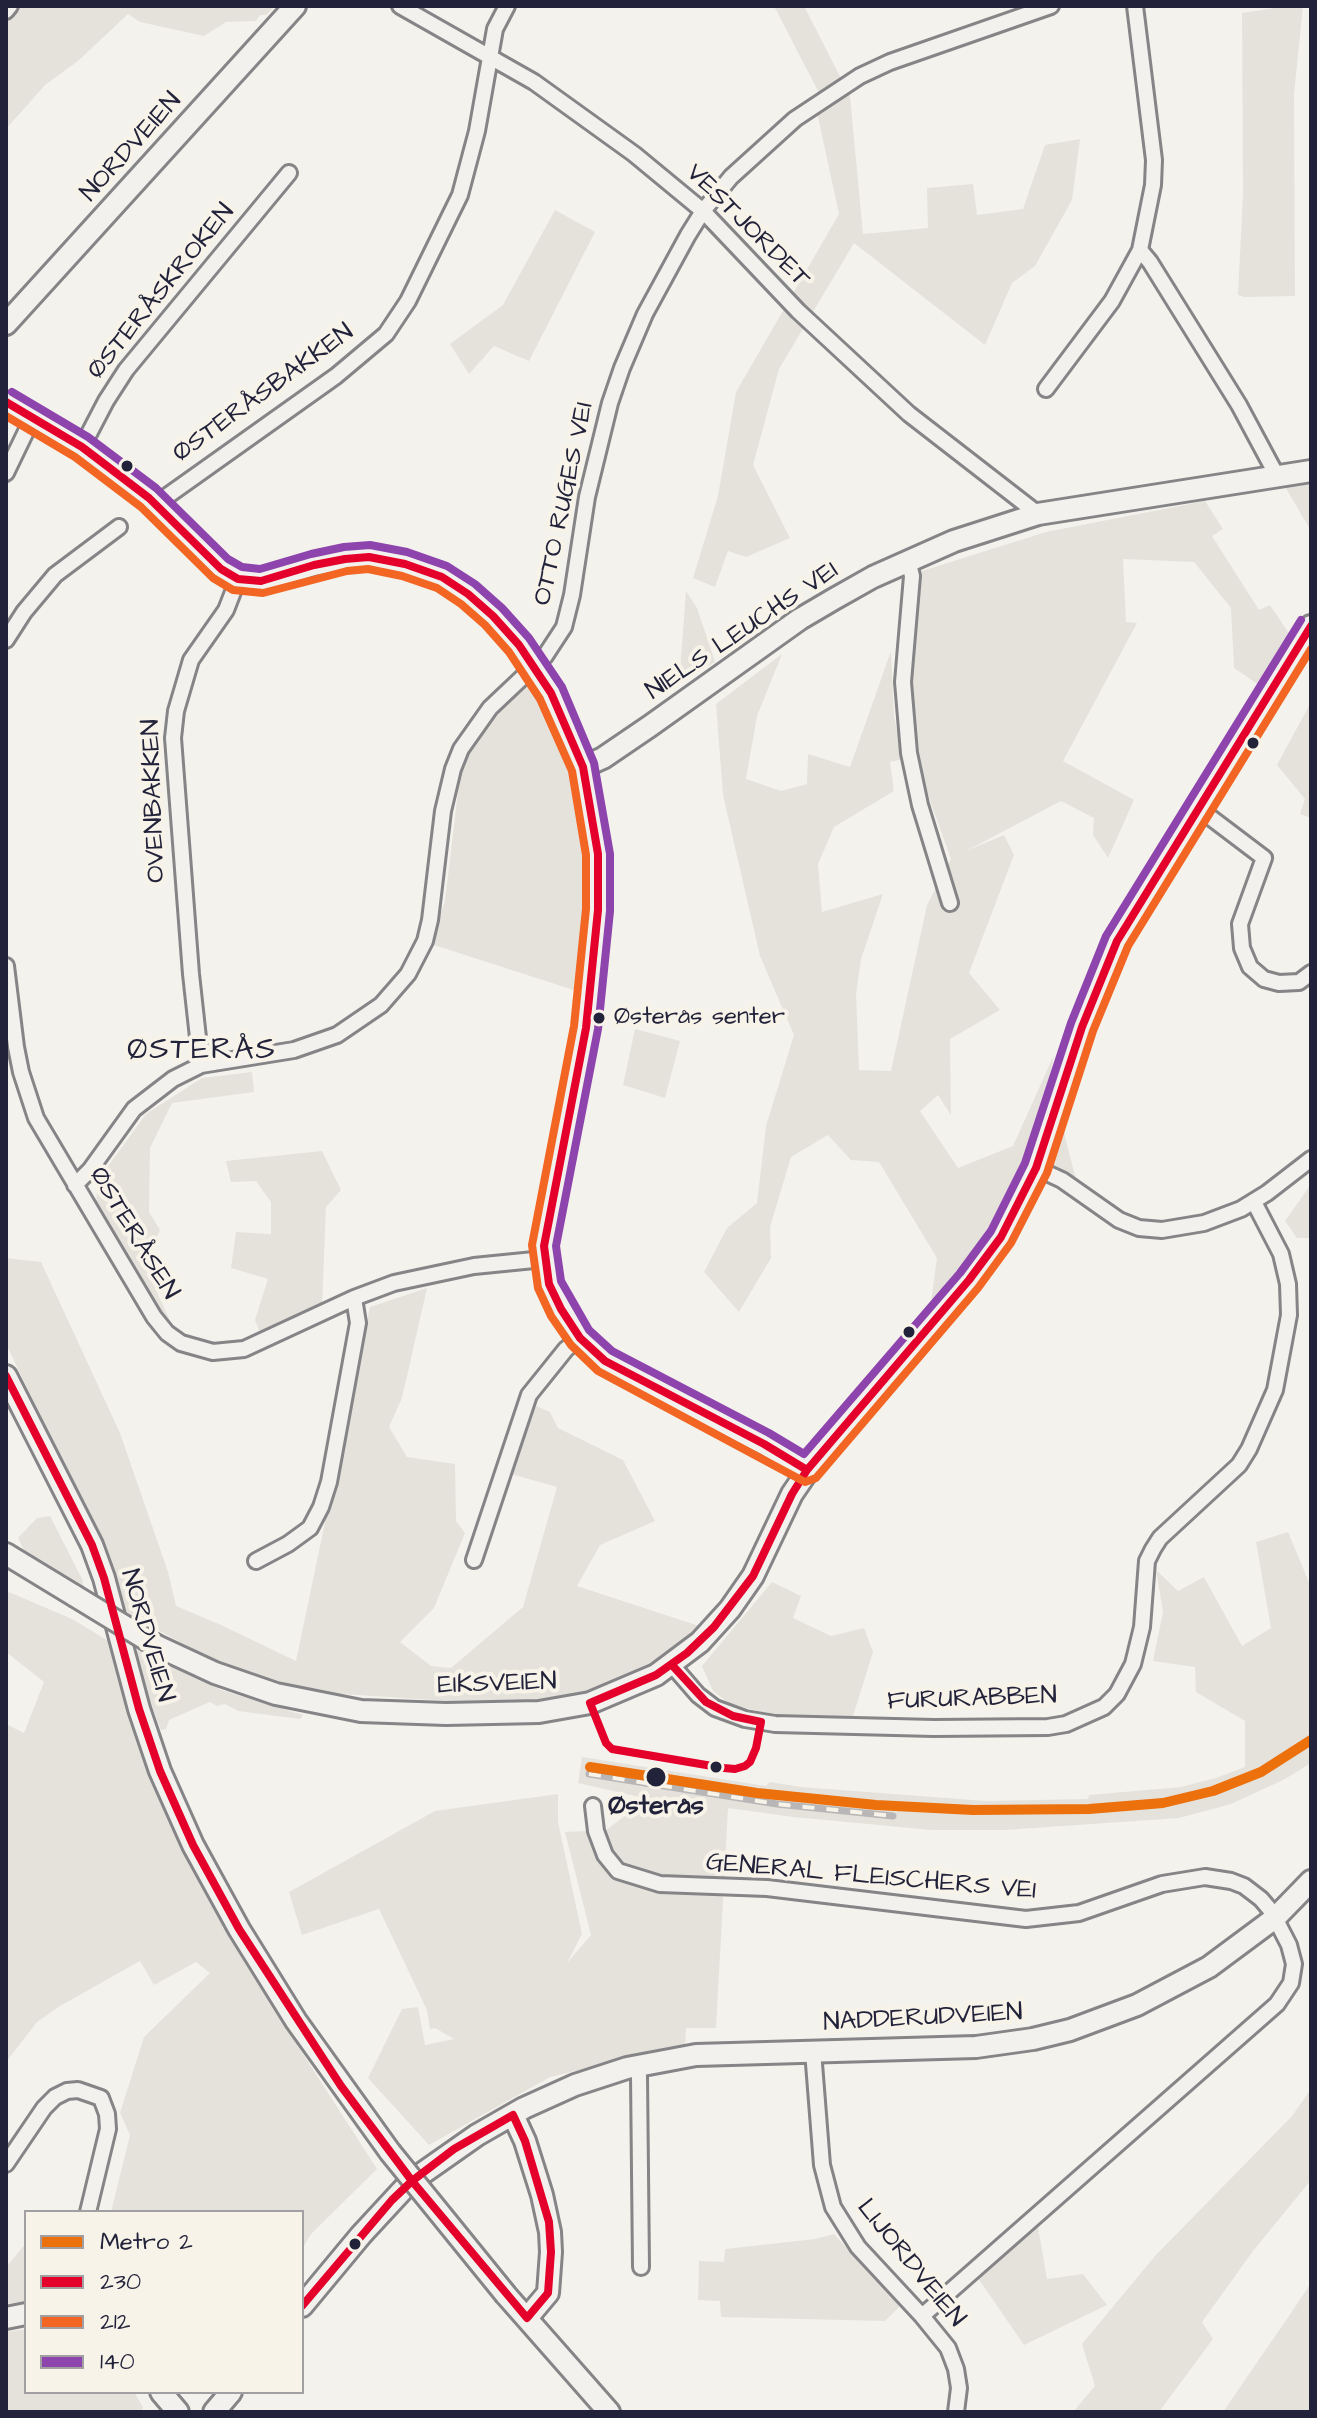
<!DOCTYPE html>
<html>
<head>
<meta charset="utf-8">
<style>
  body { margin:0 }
  #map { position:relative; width:1317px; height:2418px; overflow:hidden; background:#f4f2ec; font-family:"Architects Daughter",sans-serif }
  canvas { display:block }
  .frame { position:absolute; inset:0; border:8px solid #22223b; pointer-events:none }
  .legend { position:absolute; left:24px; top:2210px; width:280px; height:184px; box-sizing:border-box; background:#f7f3e8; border:2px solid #a29fa3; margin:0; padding:10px 14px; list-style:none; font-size:24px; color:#22223b }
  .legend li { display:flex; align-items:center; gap:16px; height:40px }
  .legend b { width:40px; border:2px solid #a29fa3 }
</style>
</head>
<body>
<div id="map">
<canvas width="1317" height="2418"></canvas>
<div class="frame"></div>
<ul class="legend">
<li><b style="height:10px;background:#ec700c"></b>Metro 2</li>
<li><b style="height:10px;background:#e4002b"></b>230</li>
<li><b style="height:10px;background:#f26522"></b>212</li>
<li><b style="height:10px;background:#8e44ad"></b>140</li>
</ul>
</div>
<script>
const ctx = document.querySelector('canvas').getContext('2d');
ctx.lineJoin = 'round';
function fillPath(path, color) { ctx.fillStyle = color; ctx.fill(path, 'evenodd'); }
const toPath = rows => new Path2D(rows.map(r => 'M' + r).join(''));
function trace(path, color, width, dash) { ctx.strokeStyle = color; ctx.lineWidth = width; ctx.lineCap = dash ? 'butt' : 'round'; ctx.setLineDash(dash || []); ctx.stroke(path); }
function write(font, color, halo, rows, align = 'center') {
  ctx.font = font + ' "Architects Daughter",sans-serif'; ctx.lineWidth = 8; ctx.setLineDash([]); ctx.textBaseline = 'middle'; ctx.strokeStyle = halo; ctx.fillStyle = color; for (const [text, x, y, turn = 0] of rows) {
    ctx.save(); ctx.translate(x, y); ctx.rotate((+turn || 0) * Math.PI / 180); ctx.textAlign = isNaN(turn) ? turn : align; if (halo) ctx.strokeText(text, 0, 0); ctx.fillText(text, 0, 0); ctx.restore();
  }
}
fillPath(toPath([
  [6,6,275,6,266,15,260,15,256,21,226,22,204,36,140,22,128,14,78,61,45,85,6,129],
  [774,6,804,6,850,96,863,234,928,228,927,188,973,184,977,215,1023,209,1045,145,1080,139,1072,200,1035,266,1012,283,985,345,854,243,779,369,753,465,790,538,746,557,728,551,715,587,693,578,718,496,736,392,839,214,818,117,818,91],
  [1288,6,1303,6,1294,94,1295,296,1244,297,1238,295,1243,194,1242,13],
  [555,210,595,232,529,361,494,346,469,374,450,344,503,305],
  [1311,481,1311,531,1284,485],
  [1205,501,1223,529,1212,536,1259,610,1270,605,1290,635,1259,685,1234,668,1231,608,1194,562,1123,559,1126,622,1137,623,1063,761,1134,800,1108,858,1093,835,1094,818,1061,801,966,851,1004,835,1014,855,969,973,1000,1010,950,1039,951,1115,938,1095,920,1111,958,1168,1013,1146,1054,1055,1035,1147,1023,1179,984,1246,930,1310,937,1258,879,1162,851,1160,828,1135,791,1157,770,1227,771,1258,739,1312,704,1272,727,1228,757,1203,766,1126,794,1035,760,956,723,795,716,704,782,654,757,716,746,779,781,791,807,784,808,754,850,767,891,651,894,716,903,759,890,762,894,791,834,827,818,864,822,912,883,894,861,959,856,994,859,1070,891,1071,927,905,951,859,923,781,914,727,911,678,922,571,1046,532],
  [686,591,697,608,715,662,679,683],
  [531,680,575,773,587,846,590,921,583,993,431,944,445,901,460,775,476,736],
  [1311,702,1311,818,1300,814,1305,799,1277,765],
  [635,1029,680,1041,665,1098,623,1085],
  [252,1072,254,1092,172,1103,150,1148,149,1212,160,1230,152,1248,158,1295,174,1329,150,1300,96,1204,98,1180,146,1114,202,1078],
  [1063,1109,1065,1137,1078,1187,1052,1165,1051,1146],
  [322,1151,341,1190,326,1207,322,1306,261,1335,255,1320,268,1279,231,1268,236,1232,271,1234,271,1202,256,1181,231,1182,226,1161],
  [1311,1184,1311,1238,1297,1238,1285,1221],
  [6,1258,41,1262,120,1433,168,1572,176,1606,221,1625,296,1661,370,1307,427,1288,402,1398,389,1427,407,1457,455,1464,456,1521,465,1533,434,1608,400,1642,431,1666,451,1668,523,1607,557,1487,511,1474,536,1406,550,1412,558,1428,623,1460,655,1521,600,1545,577,1586,699,1626,659,1659,620,1683,559,1701,492,1704,313,1692,211,1659,125,1612,100,1539,6,1344],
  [50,1516,83,1581,82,1589,26,1554,18,1538,37,1518],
  [1288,1532,1311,1587,1311,1763,1285,1779,1231,1804,1179,1818,1005,1830,932,1830,793,1817,728,1808,716,2028,686,2028,685,2045,550,2077,429,2145,368,2078,402,2009,418,2007,425,2045,454,2039,435,2028,430,2029,427,2010,379,1909,302,1935,289,1892,435,1811,558,1794,558,1822,582,1934,567,1963,591,1935,565,1832,606,1830,648,1799,578,1783,582,1757,766,1786,770,1782,801,1787,986,1801,1088,1799,1089,1795,1181,1787,1216,1778,1245,1767,1245,1721,1196,1692,1195,1667,1153,1661,1163,1612,1156,1570,1178,1591,1204,1577,1242,1646,1271,1628,1256,1542],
  [772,1582,801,1596,793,1618,831,1636,864,1628,873,1652,853,1716,771,1714,730,1704,713,1691,702,1666],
  [9,1592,72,1619,112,1643,130,1712,183,1850,242,1959,377,2169,311,2234,302,2249,302,2212,111,2212,130,2135,120,2113,144,2037,210,1973,196,1962,154,1985,140,1961,60,2006,37,2022,6,2062,6,1724,24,1733,44,1682,6,1652,6,1595],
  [138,1649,221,1690,303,1715,300,1719,238,1711,225,1704,217,1706,210,1702,169,1720,166,1729,161,1730,134,1658],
  [1311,2089,1311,2180,1253,2251,1202,2322,1213,2339,1159,2412,1073,2412,1095,2386,1082,2344,1155,2256,1292,2116],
  [1038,2227,1047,2279,1083,2274,1107,2305,1024,2345,978,2278],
  [834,2234,900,2306,885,2321,721,2317,720,2301,698,2300,699,2261,724,2262,725,2249,815,2239],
  [26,2243,26,2301,6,2304,6,2267],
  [1311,2283,1311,2412,1223,2412,1293,2310],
  [26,2329,26,2392,134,2392,143,2407,141,2412,6,2412,6,2332]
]), '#e5e2dc');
const street = toPath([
  [400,6,534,82,634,154,703,211,798,311,909,414,1038,514],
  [1135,6,1154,160,1153,185,1140,250,1150,262,1239,405,1277,476],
  [6,11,10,6],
  [1046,389,1112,301,1140,250],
  [82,447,106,401,126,370,289,173],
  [6,473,32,419],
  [156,504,336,376,386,334,408,301,460,195,477,131,495,29,507,6],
  [908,560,912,576,903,682,909,753,920,805,950,903],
  [6,640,24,612,55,575,119,527],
  [1198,808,1264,858,1240,924,1242,948,1250,967,1264,979,1279,983,1299,982,1311,973],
  [6,966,16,1047,21,1072,36,1118,154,1317,167,1333,181,1343,213,1352,244,1349,354,1298,394,1283,474,1266,544,1259],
  [201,1065,191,974,173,738,176,711,191,660,226,610,238,579],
  [1036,1168,1062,1180,1119,1220,1139,1228,1162,1230,1204,1223,1241,1209,1267,1193,1311,1159],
  [75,1185,90,1170,134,1109,173,1079,201,1065,294,1050,337,1035,381,1005,408,974,425,941,430,920,443,811,453,769,461,749,490,708,545,656,564,627,572,595,587,497,610,403,622,368,645,314,688,235,703,211,731,177,795,119,860,76,890,62,1051,6],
  [474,1560,529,1395,566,1349,580,1338],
  [256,1561,288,1544,310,1528,321,1507,329,1482,358,1323,354,1298],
  [672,1665,698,1695,715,1708,745,1719,775,1724,934,1728,1048,1727,1066,1724,1104,1707,1117,1694,1133,1664,1142,1627,1147,1561,1153,1549,1160,1538,1239,1465,1249,1449,1275,1390,1289,1315,1288,1284,1281,1254,1254,1202],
  [593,1806,596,1831,605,1855,618,1871,660,1884,767,1888,1026,1919,1079,1913,1162,1884,1205,1877,1231,1881,1244,1886,1261,1899,1272,1912,1289,1945,1294,1964,1291,1983,1277,2004,922,2316],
  [813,2051,822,2165,833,2207,858,2247,922,2316,948,2348,956,2369,959,2388,956,2412],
  [636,2066,639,2076,641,2267],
  [6,2164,44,2108,55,2097,67,2091,78,2090,101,2098,107,2114,108,2129,88,2212]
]);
const secondary = toPath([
  [6,324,295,6],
  [6,402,82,447,149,498,221,569,238,579,261,581,314,565,345,559,369,557,405,564,442,577,468,594,493,616,519,645,551,693,583,767,590,798,598,854,598,910,586,1028,544,1246,549,1284,561,1309,580,1338,605,1361,638,1380,764,1444,807,1470],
  [583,767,603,758,650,726,800,619,834,599,873,577,954,541,1038,514,1311,471],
  [6,1376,92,1545,104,1578,139,1709,160,1771,193,1845,239,1929,296,2021,390,2152],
  [6,1554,75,1596],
  [157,1646,215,1673,276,1694,361,1711,446,1714,539,1712,590,1703,656,1675,700,1642,730,1609,753,1576,792,1494,818,1456,969,1280,1001,1237,1036,1168,1082,1027,1117,941,1311,626],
  [513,2115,525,2141,542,2195,550,2232,551,2252,548,2293,527,2318],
  [506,2295,609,2412],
  [302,2306,361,2235,410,2182,477,2135,524,2108,575,2085,627,2068,696,2055,976,2047,1033,2039,1070,2030,1137,2005,1209,1967,1275,1918,1311,1881],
  [6,2318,26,2314],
  [161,2392,178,2412],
  [214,2412,231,2392]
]);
trace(street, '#858486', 20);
trace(secondary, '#858486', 26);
trace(street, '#f2f1ed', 14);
trace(secondary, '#f2f1ed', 20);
const rail = toPath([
  [589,1774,777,1804,893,1816]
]);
trace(rail, '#b8b6b6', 7);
trace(rail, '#f7f3e8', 4, [12]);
const secondaryBridge = toPath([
  [75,1596,157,1646],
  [390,2152,506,2295]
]);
trace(secondaryBridge, '#858486', 26, []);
trace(secondaryBridge, '#f2f1ed', 20);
trace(toPath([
  [6,402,82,447,149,498,221,569,238,579,261,581,314,565,345,559,369,557,405,564,442,577,468,594,493,616,519,645,551,693,583,767,598,854,598,910,586,1028,544,1246,549,1284,561,1309,580,1338,605,1361,764,1444,807,1470],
  [6,1376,92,1545,104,1578,139,1709,160,1771,193,1845,239,1929,341,2086,412,2181],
  [672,1665,706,1702,733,1716,761,1722,756,1748,750,1762,745,1766,735,1769,724,1768,612,1749,606,1743,590,1703,656,1675,687,1653,714,1627,753,1576,792,1494,807,1470,969,1280,1001,1237,1036,1168,1082,1027,1117,941,1311,626],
  [513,2115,525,2141,549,2222,551,2252,548,2293,527,2318,412,2181,454,2149,513,2115],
  [302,2306,392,2200,412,2181]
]), '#e4002b', 8);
trace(toPath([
  [6,416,75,457,141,507,213,578,233,590,263,593,347,571,368,569,402,576,437,588,461,604,485,625,509,652,540,699,572,771,586,855,586,909,574,1026,532,1245,538,1288,551,1316,571,1345,598,1371,805,1482,816,1478,978,1288,1011,1243,1047,1173,1093,1031,1128,946,1311,649]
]), '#f26522', 8);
trace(toPath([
  [12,392,88,437,156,488,228,559,242,567,260,569,311,554,344,547,370,545,407,552,447,566,475,584,502,608,529,638,562,687,594,763,610,854,610,911,598,1029,556,1246,561,1281,589,1330,612,1351,769,1433,804,1454,960,1273,991,1231,1025,1163,1071,1023,1106,936,1301,620]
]), '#8e44ad', 8);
trace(toPath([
  [590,1767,757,1793,876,1805,973,1810,1089,1809,1163,1803,1213,1791,1261,1772,1311,1740]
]), '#ec700c', 10);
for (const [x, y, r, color] of [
  [127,466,7,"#22223b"],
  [1253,743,7,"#22223b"],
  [599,1018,7,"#22223b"],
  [909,1332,7,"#22223b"],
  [716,1767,7,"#22223b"],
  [656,1777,11,"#22223b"],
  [355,2244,7,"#22223b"]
]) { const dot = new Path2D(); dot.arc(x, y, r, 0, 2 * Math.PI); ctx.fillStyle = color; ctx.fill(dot); trace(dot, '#f7f3e8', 3); }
write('24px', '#22223b', '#f7f3e8', [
  ["Østerås senter",614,1018]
], 'left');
write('26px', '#22223b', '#f7f3e8', [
  ["NORDVEIEN",132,148,-48],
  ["VESTJORDET",747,227,45],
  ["ØSTERÅSKROKEN",162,292,-51],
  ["ØSTERÅSBAKKEN",264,394,-36],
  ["OTTO RUGES VEI",565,504,-78],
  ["NIELS LEUCHS VEI",743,632,-34],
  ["OVENBAKKEN",155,801,-92],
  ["ØSTERÅSEN",133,1234,59],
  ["NORDVEIEN",146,1636,74],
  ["EIKSVEIEN",497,1685,-2],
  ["FURURABBEN",972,1700,-2],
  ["GENERAL FLEISCHERS VEI",871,1878,5],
  ["NADDERUDVEIEN",923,2019,-3],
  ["LIJORDVEIEN",910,2264,51]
]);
write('bold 26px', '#22223b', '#f7f3e8', [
  ["Østerås",656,1808]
]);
ctx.letterSpacing = '2px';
write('30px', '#22223b', '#f7f3e8', [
  ["ØSTERÅS",202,1052]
]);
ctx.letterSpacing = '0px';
</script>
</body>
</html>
